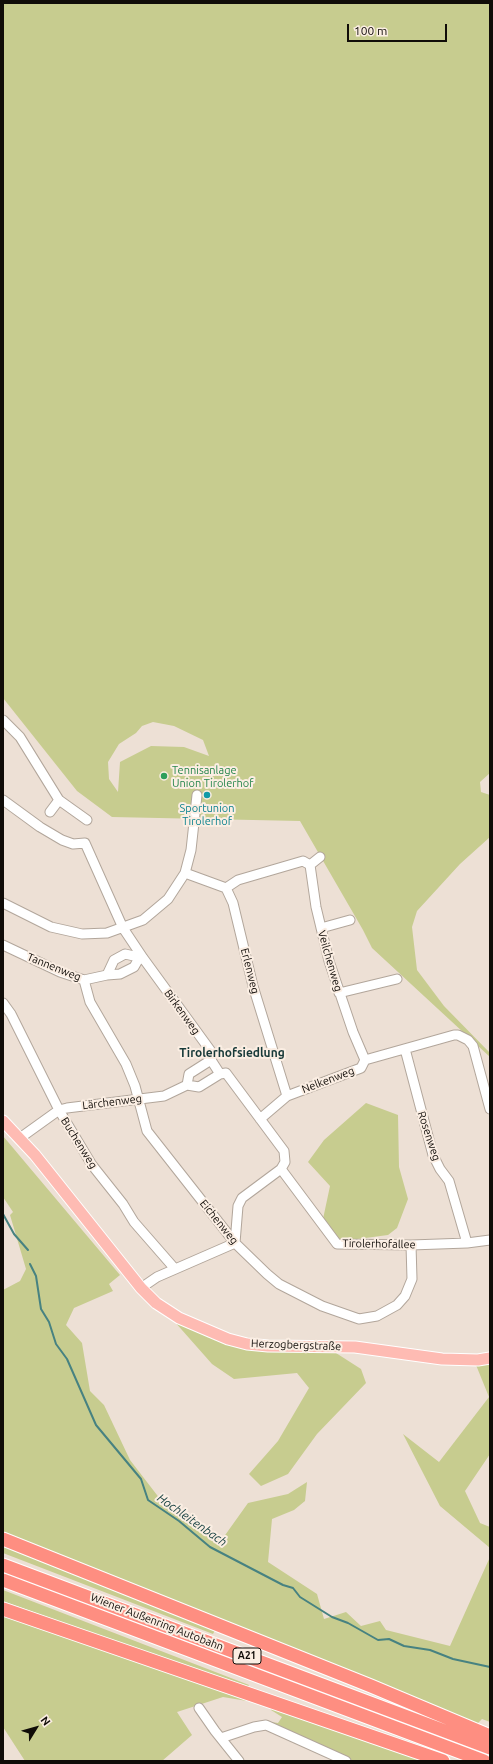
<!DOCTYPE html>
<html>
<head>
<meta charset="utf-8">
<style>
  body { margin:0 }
  #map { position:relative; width:493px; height:1764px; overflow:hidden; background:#ede0d5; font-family:Ubuntu,sans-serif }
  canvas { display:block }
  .frame { position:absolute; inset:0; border:4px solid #100c08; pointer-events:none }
  .north { position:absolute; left:16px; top:1708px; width:40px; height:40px; -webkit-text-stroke:3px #fbeee3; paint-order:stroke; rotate:53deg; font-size:11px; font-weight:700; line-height:16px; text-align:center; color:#100c08 }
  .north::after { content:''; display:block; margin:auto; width:14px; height:18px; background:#100c08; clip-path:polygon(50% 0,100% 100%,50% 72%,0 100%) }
  .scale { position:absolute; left:347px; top:24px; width:100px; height:18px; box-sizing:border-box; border:2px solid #100c08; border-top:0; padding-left:5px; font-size:12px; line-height:14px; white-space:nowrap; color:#100c08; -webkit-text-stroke:3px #fbeee3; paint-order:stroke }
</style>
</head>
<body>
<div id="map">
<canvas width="493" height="1764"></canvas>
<div class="frame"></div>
<div class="north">N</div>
<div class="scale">100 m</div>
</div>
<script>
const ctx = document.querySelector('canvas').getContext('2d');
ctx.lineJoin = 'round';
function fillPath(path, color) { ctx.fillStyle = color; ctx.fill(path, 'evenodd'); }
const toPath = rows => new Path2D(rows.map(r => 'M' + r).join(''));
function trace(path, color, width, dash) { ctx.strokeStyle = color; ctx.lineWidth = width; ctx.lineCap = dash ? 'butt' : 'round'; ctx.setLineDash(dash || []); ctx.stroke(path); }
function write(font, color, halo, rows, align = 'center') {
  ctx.font = font + ' Ubuntu,sans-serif'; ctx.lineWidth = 4; ctx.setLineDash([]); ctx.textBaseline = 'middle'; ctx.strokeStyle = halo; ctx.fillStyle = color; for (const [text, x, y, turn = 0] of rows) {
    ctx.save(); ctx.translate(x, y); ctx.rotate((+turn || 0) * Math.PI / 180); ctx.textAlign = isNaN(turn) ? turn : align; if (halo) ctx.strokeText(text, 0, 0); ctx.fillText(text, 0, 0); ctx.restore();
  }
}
fillPath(toPath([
  [3,3,490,3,490,773,480,782,481,792,490,795,490,837,460,864,417,911,412,927,417,970,444,1006,490,1053,490,1057,372,948,363,930,300,821,112,817,77,791,3,698],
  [153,722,174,726,203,740,209,756,184,747,151,746,120,762,118,792,109,779,108,762,119,744,136,733,142,726],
  [366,1103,398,1115,399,1167,408,1199,397,1228,388,1235,350,1240,336,1239,323,1219,330,1186,308,1162,324,1140],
  [3,1136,120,1275,109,1284,113,1291,74,1308,66,1325,82,1343,90,1391,104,1405,130,1460,167,1508,223,1538,248,1503,288,1494,307,1482,305,1501,294,1510,272,1519,268,1562,317,1594,324,1619,346,1612,361,1626,380,1621,386,1630,450,1646,490,1557,490,1722,482,1719,477,1724,3,1532,3,1290,20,1281,26,1269,10,1215,13,1212,3,1197],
  [174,1321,228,1345,336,1353,361,1369,366,1383,317,1434,288,1474,261,1486,249,1474,278,1441,309,1388,297,1373,234,1379,212,1364],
  [490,1363,490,1454,465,1491,480,1523,490,1527,490,1548,440,1506,403,1434,439,1462,489,1397,476,1365],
  [3,1545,216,1628,213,1634,3,1553],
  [3,1590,249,1685,246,1689,3,1601],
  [3,1613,253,1702,223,1697,177,1712,192,1735,162,1761,25,1761,3,1727],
  [270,1706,432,1761,353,1761,264,1721,278,1723,282,1717,271,1710]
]), '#c7cc8f');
trace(toPath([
  [3,1214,14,1234,28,1250],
  [30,1264,36,1276,41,1309,49,1322,56,1344,67,1359,96,1425,141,1479,148,1500,179,1521,210,1547,283,1585,293,1588,300,1597,332,1617,348,1623,378,1640,389,1639,404,1646,430,1650,453,1659,490,1667]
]), '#478281', 2);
const minor = toPath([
  [3,720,20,737,59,800,50,812],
  [3,800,40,827,62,840,73,844,85,843,123,928,143,958,210,1050,211,1060,220,1074,226,1073,284,1151,285,1162,281,1169,242,1198,238,1206,235,1243,157,1277,141,1288],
  [59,800,87,820],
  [310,865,320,857],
  [185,873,226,888,233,903,253,986,287,1096],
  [226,888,238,880,303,861,310,865,316,907,329,961,353,1032,365,1060],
  [3,903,51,927,82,934,107,933,143,920,168,899,185,873,191,850,197,795],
  [321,928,350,920],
  [3,945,60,972,84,980,107,975,114,960,125,954,143,958],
  [107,975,120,974,134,967,138,960,143,958],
  [84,980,90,1002,126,1064,135,1086,147,1131,235,1243,267,1274,279,1284,322,1306,359,1319,377,1316,397,1305,405,1296,412,1279,411,1245],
  [339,993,397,979],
  [3,1003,11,1014,59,1110,92,1165,123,1204,134,1222,175,1269],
  [405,1049,433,1155,440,1169,449,1181,467,1243],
  [187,1085,199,1087,220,1074],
  [260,1119,287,1096,361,1068,365,1060,454,1035,458,1035,468,1040,473,1046,490,1109],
  [20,1138,59,1110,67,1108,164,1096,187,1085,189,1074,211,1060],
  [281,1169,337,1244,411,1245,467,1243,490,1240],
  [199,1708,215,1731,239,1761],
  [221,1738,254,1727,266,1725,346,1761]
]);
const major = toPath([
  [3,1121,35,1155,141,1288,156,1303,179,1318,228,1339,247,1344,268,1346,355,1347,442,1359,478,1360,490,1358]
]);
const highway = toPath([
  [3,1539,371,1686,490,1736],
  [3,1565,490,1748],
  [3,1580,484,1761],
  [3,1609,443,1761]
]);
trace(minor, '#b2a69b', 11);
trace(major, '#fff', 13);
trace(highway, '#fff', 15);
trace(minor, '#fff', 9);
trace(major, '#febbb3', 11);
trace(highway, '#fe8e81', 13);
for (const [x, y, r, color] of [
  [164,776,4,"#2e9e5b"],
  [207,795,4,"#0f9aa8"]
]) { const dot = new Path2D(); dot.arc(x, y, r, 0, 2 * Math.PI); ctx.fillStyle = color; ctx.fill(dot); trace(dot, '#fbeee3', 1.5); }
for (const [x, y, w] of [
  [247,1656,28]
]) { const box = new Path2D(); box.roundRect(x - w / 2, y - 8, w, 16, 3); ctx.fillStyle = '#fbeee3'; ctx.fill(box); trace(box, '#100c08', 1); }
write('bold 10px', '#100c08', null, [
  ["A21",247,1656]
]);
write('11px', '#27864d', '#fbeee3', [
  ["Tennisanlage",172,770],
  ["Union Tirolerhof",172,783]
], 'left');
write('11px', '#0d838f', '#fbeee3', [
  ["Sportunion",207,808],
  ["Tirolerhof",207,821]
]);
write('11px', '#100c08', '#fbeee3', [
  ["Veilchenweg",330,961,74],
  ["Tannenweg",54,967,22],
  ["Erlenweg",250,971,76],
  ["Birkenweg",182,1012,54],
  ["Nelkenweg",328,1080,-21],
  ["Lärchenweg",112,1102,-7],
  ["Rosenweg",429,1136,72],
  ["Buchenweg",79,1143,58],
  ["Eichenweg",219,1222,51],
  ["Tirolerhofallee",379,1244,1],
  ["Herzogbergstraße",296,1345,2],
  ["Wiener Außenring Autobahn",157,1622,21]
]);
write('bold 12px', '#183a39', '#fbeee3', [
  ["Tirolerhofsiedlung",232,1053]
]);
write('italic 12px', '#1a4343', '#fbeee3', [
  ["Hochleitenbach",192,1520,35]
]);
</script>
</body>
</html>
